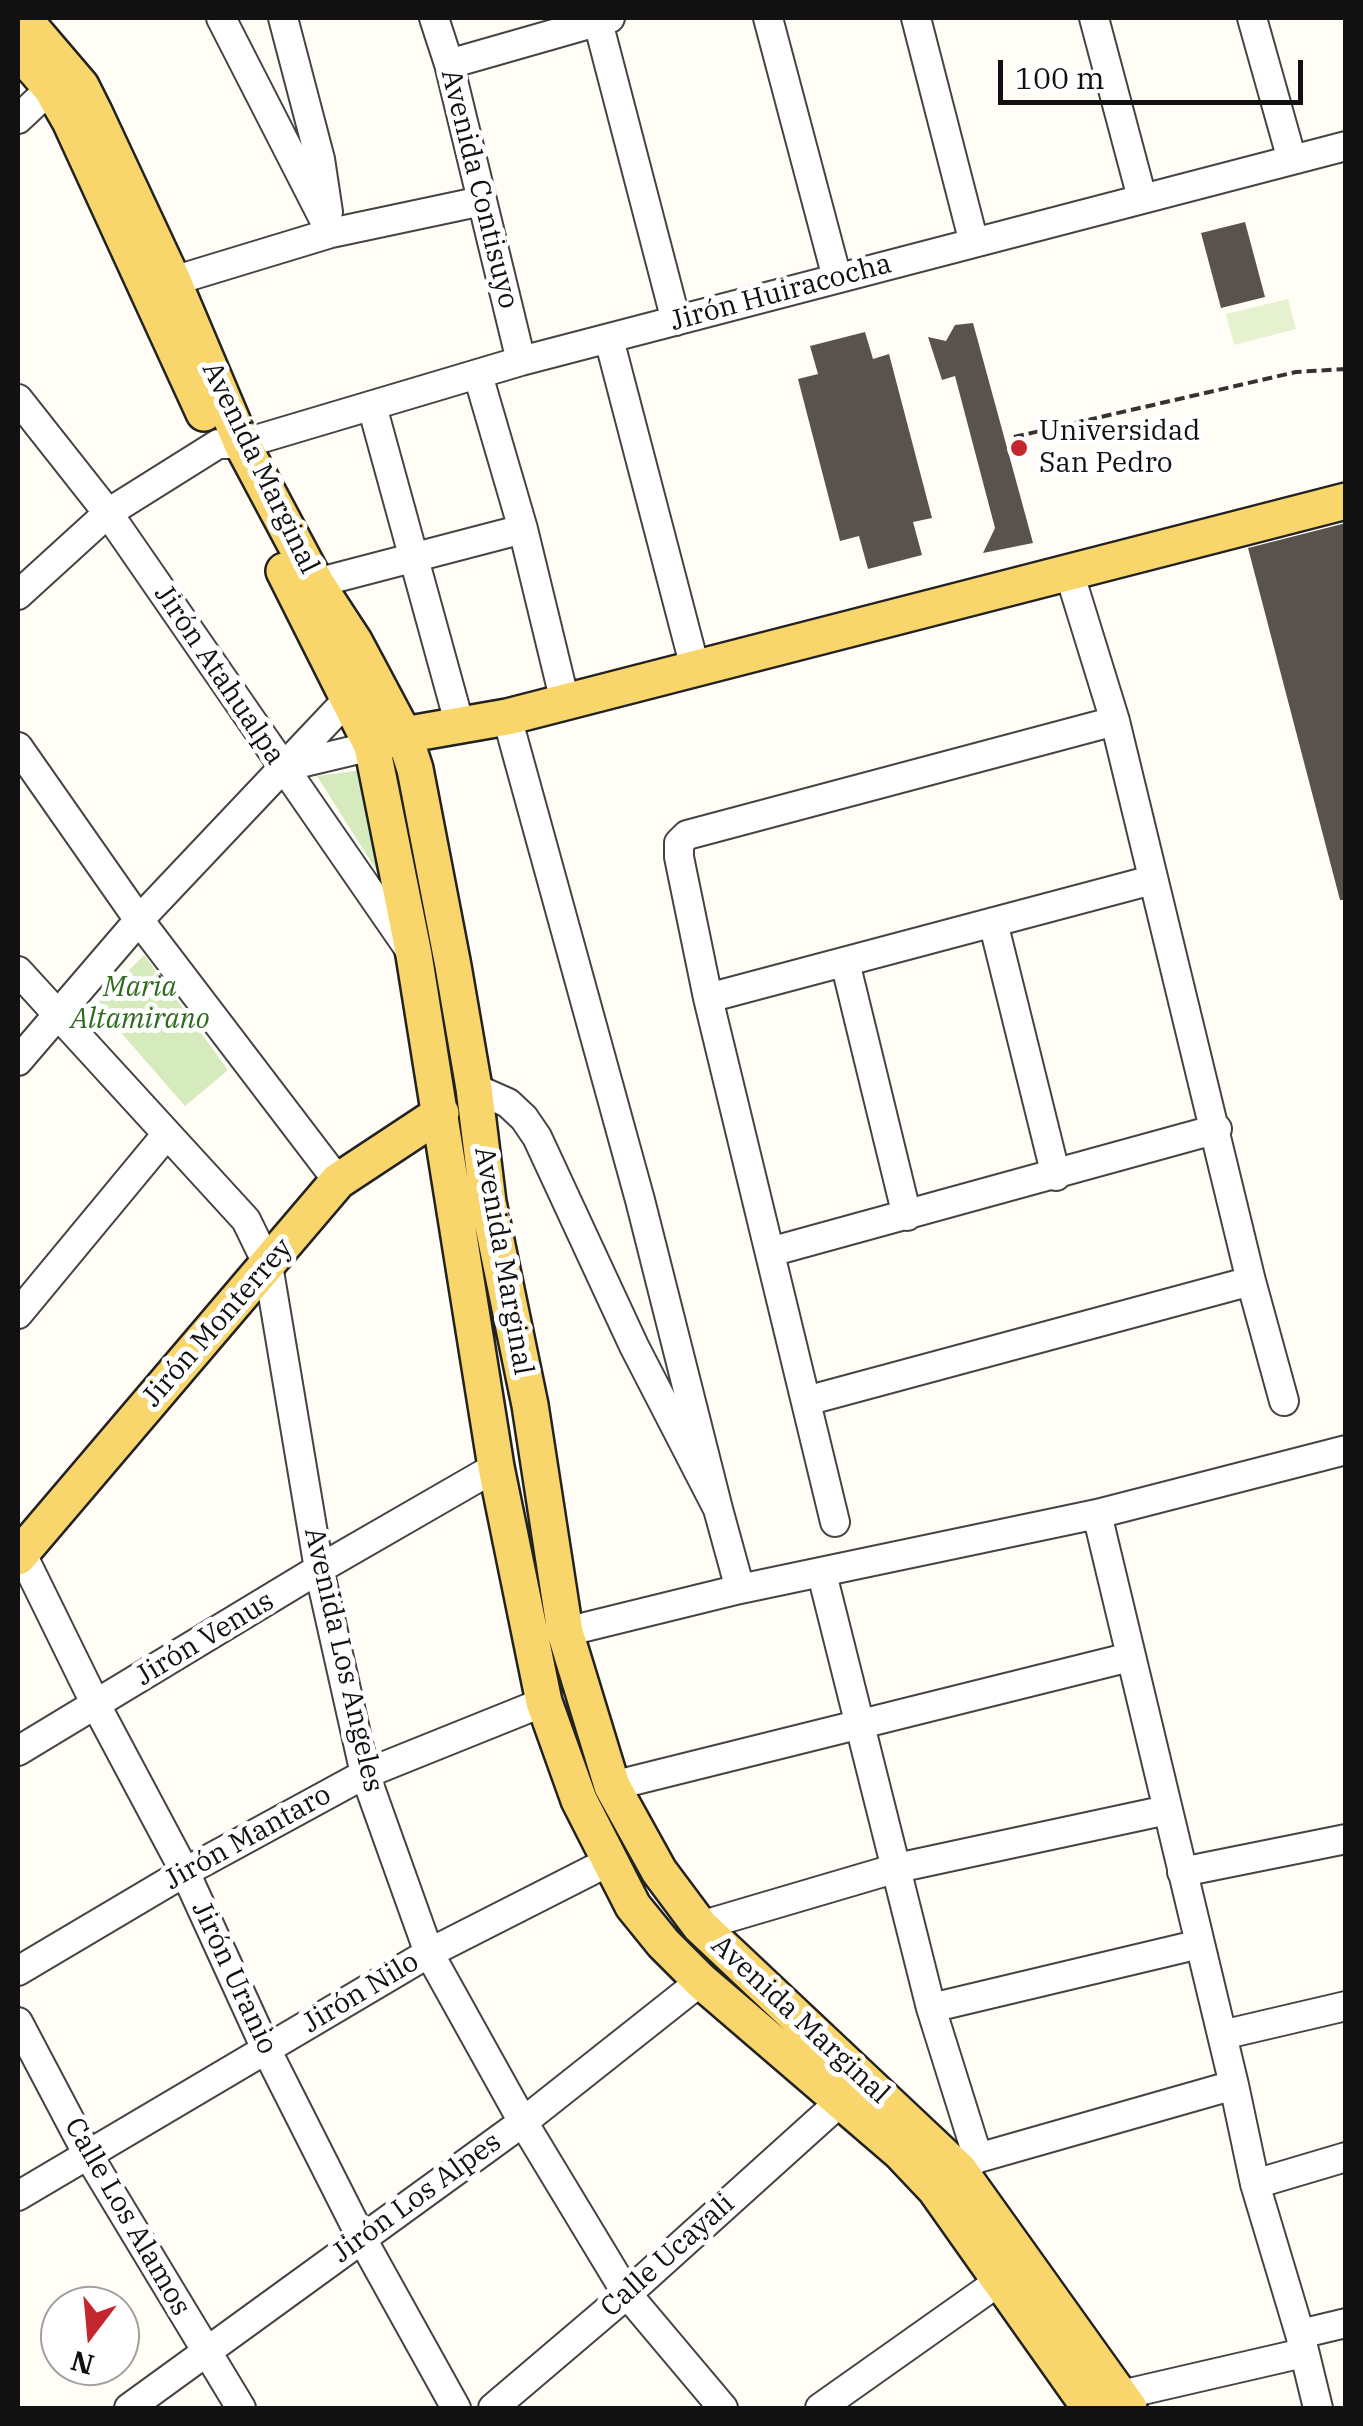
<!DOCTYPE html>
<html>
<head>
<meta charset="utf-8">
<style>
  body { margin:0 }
  #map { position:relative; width:1363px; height:2426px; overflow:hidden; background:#fffdf5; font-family:"IBM Plex Serif",serif }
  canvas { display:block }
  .frame { position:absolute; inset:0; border:20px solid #111; pointer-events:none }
  .north { position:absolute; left:40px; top:2286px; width:100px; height:100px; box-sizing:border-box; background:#fff; border:2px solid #a0a0a0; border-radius:50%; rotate:196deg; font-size:28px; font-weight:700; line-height:40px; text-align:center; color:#111 }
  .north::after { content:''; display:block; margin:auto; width:35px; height:45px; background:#c4262e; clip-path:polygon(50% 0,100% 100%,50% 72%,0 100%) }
  .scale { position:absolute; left:998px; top:60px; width:305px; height:45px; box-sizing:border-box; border:5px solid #111; border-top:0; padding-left:12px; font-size:30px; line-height:35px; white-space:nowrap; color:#111; -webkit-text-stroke:8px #fff; paint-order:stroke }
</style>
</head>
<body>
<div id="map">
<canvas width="1363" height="2426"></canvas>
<div class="frame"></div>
<div class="north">N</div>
<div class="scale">100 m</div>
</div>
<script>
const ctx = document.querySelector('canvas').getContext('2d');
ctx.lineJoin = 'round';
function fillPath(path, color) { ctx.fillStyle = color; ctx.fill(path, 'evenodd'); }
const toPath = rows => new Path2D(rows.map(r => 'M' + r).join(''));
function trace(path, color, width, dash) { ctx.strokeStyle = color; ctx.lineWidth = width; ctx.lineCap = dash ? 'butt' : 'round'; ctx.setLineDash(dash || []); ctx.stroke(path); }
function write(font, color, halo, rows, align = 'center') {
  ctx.font = font + ' "IBM Plex Serif",serif'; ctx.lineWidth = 10; ctx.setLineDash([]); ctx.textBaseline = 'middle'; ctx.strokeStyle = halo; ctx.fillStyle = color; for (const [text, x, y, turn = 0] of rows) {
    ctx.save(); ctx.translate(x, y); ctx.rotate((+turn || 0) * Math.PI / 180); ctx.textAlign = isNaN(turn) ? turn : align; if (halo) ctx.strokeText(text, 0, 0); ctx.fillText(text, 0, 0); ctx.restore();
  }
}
fillPath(toPath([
  [378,768,402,911,317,776],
  [144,955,228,1070,185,1106,96,1004]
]), '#d5ebbd');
fillPath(toPath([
  [1288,299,1296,329,1234,345,1226,314]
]), '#e6f2cf');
fillPath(toPath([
  [1245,222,1265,297,1221,308,1201,233],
  [973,323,1033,543,983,553,995,528,955,376,942,380,928,337,946,341,955,325],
  [865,332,873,359,889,354,932,518,913,522,922,555,868,569,859,536,840,541,798,379,818,374,810,346],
  [1346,523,1346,900,1340,900,1248,548]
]), '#5a524d');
const minor = toPath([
  [221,18,331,233],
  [283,18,320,159,328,212],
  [434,18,449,64,521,361],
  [597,18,676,321],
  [768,18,837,278],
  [916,18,974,243],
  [1094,18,1142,198],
  [1252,18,1292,160],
  [449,64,610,18],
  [18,119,51,88],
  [173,281,331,233,482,201],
  [609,339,695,668],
  [478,375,523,529,565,702],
  [18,399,108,513,410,950],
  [372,406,460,726],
  [1069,572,1115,721,1251,1281,1284,1401],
  [316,583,523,529],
  [18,595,108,513,218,444,242,444,521,361,1346,146],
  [507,717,640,1200,718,1509],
  [18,747,139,920,338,1181],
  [284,767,372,746],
  [993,922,1056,1176],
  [845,962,907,1216],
  [18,971,246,1220,268,1265,319,1569,365,1774,429,1953,523,2122,627,2294,723,2408],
  [708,998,1152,880],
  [18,1061,139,920,350,697,363,689],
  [474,1088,508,1103,524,1118,537,1137,634,1346,718,1509,740,1589],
  [770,1252,1217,1129],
  [18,1314,167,1134],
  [806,1401,1251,1281],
  [1097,1514,1234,2085,1255,2184,1300,2334,1318,2408],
  [835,1522,708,998,679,857,679,843,687,835,1115,721],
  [18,1546,96,1705,185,1872,266,2049,361,2237,456,2408],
  [822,1574,931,2008,978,2158],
  [565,1632,740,1589,1097,1514,1346,1450],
  [18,1751,319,1569,496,1467],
  [612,1786,1130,1657],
  [1182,1872,1346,1839],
  [700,1926,897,1868,1167,1810],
  [18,1971,185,1872,365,1774,544,1702],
  [931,2008,1200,1944],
  [18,2022,87,2153,241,2408],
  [1222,2035,1346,2006],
  [964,2167,978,2158,1234,2085],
  [1255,2184,1346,2157],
  [18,2196,429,1953,608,1862],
  [1300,2334,1346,2323],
  [1121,2395,1303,2353],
  [129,2408,523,2122,701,1981],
  [493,2408,627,2294,841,2101],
  [820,2408,1001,2280]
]);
const major = toPath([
  [23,18,81,86,94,112,173,281,242,444,316,583,354,641,404,735,415,769,453,966,474,1088,488,1202,530,1405,565,1632,612,1786,659,1871,700,1926,959,2170,1129,2408],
  [18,50,51,88,70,121,204,413],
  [284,571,372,746,414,955,496,1467,544,1702,579,1800,633,1906,663,1943,701,1981,900,2152,935,2189,1090,2408],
  [382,742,404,735,507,717,1346,501],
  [18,1557,338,1181,441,1113]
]);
trace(minor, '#444', 32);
trace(major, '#222', 40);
trace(toPath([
  [1014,437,1296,372,1346,369]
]), '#333', 4, [10, 5]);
trace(minor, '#fff', 28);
trace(major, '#f9d66b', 35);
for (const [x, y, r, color] of [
  [1019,448,10,"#c4262e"]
]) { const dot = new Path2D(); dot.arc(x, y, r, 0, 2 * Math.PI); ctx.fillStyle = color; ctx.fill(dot); trace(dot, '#fff', 4); }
write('28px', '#111', '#fff', [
  ["Avenida Contisuyo",479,189,76],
  ["Jirón Huiracocha",781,293,-15],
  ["Avenida Marginal",260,468,64],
  ["Jirón Atahualpa",219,675,56],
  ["Avenida Marginal",503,1261,80],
  ["Jirón Monterrey",218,1323,-49],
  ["Jirón Venus",205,1639,-31],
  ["Avenida Los Angeles",343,1660,77],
  ["Jirón Mantaro",248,1838,-29],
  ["Jirón Uranio",234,1978,65],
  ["Jirón Nilo",361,1993,-31],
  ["Avenida Marginal",800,2020,43],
  ["Jirón Los Alpes",417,2198,-36],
  ["Calle Los Alamos",127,2217,60],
  ["Calle Ucayali",668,2256,-42]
]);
write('28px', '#111', '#fff', [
  ["Universidad",1039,432],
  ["San Pedro",1039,464]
], 'left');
write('italic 28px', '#2f6b1f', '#fff', [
  ["Maria",140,988],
  ["Altamirano",140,1020]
]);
</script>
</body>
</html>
